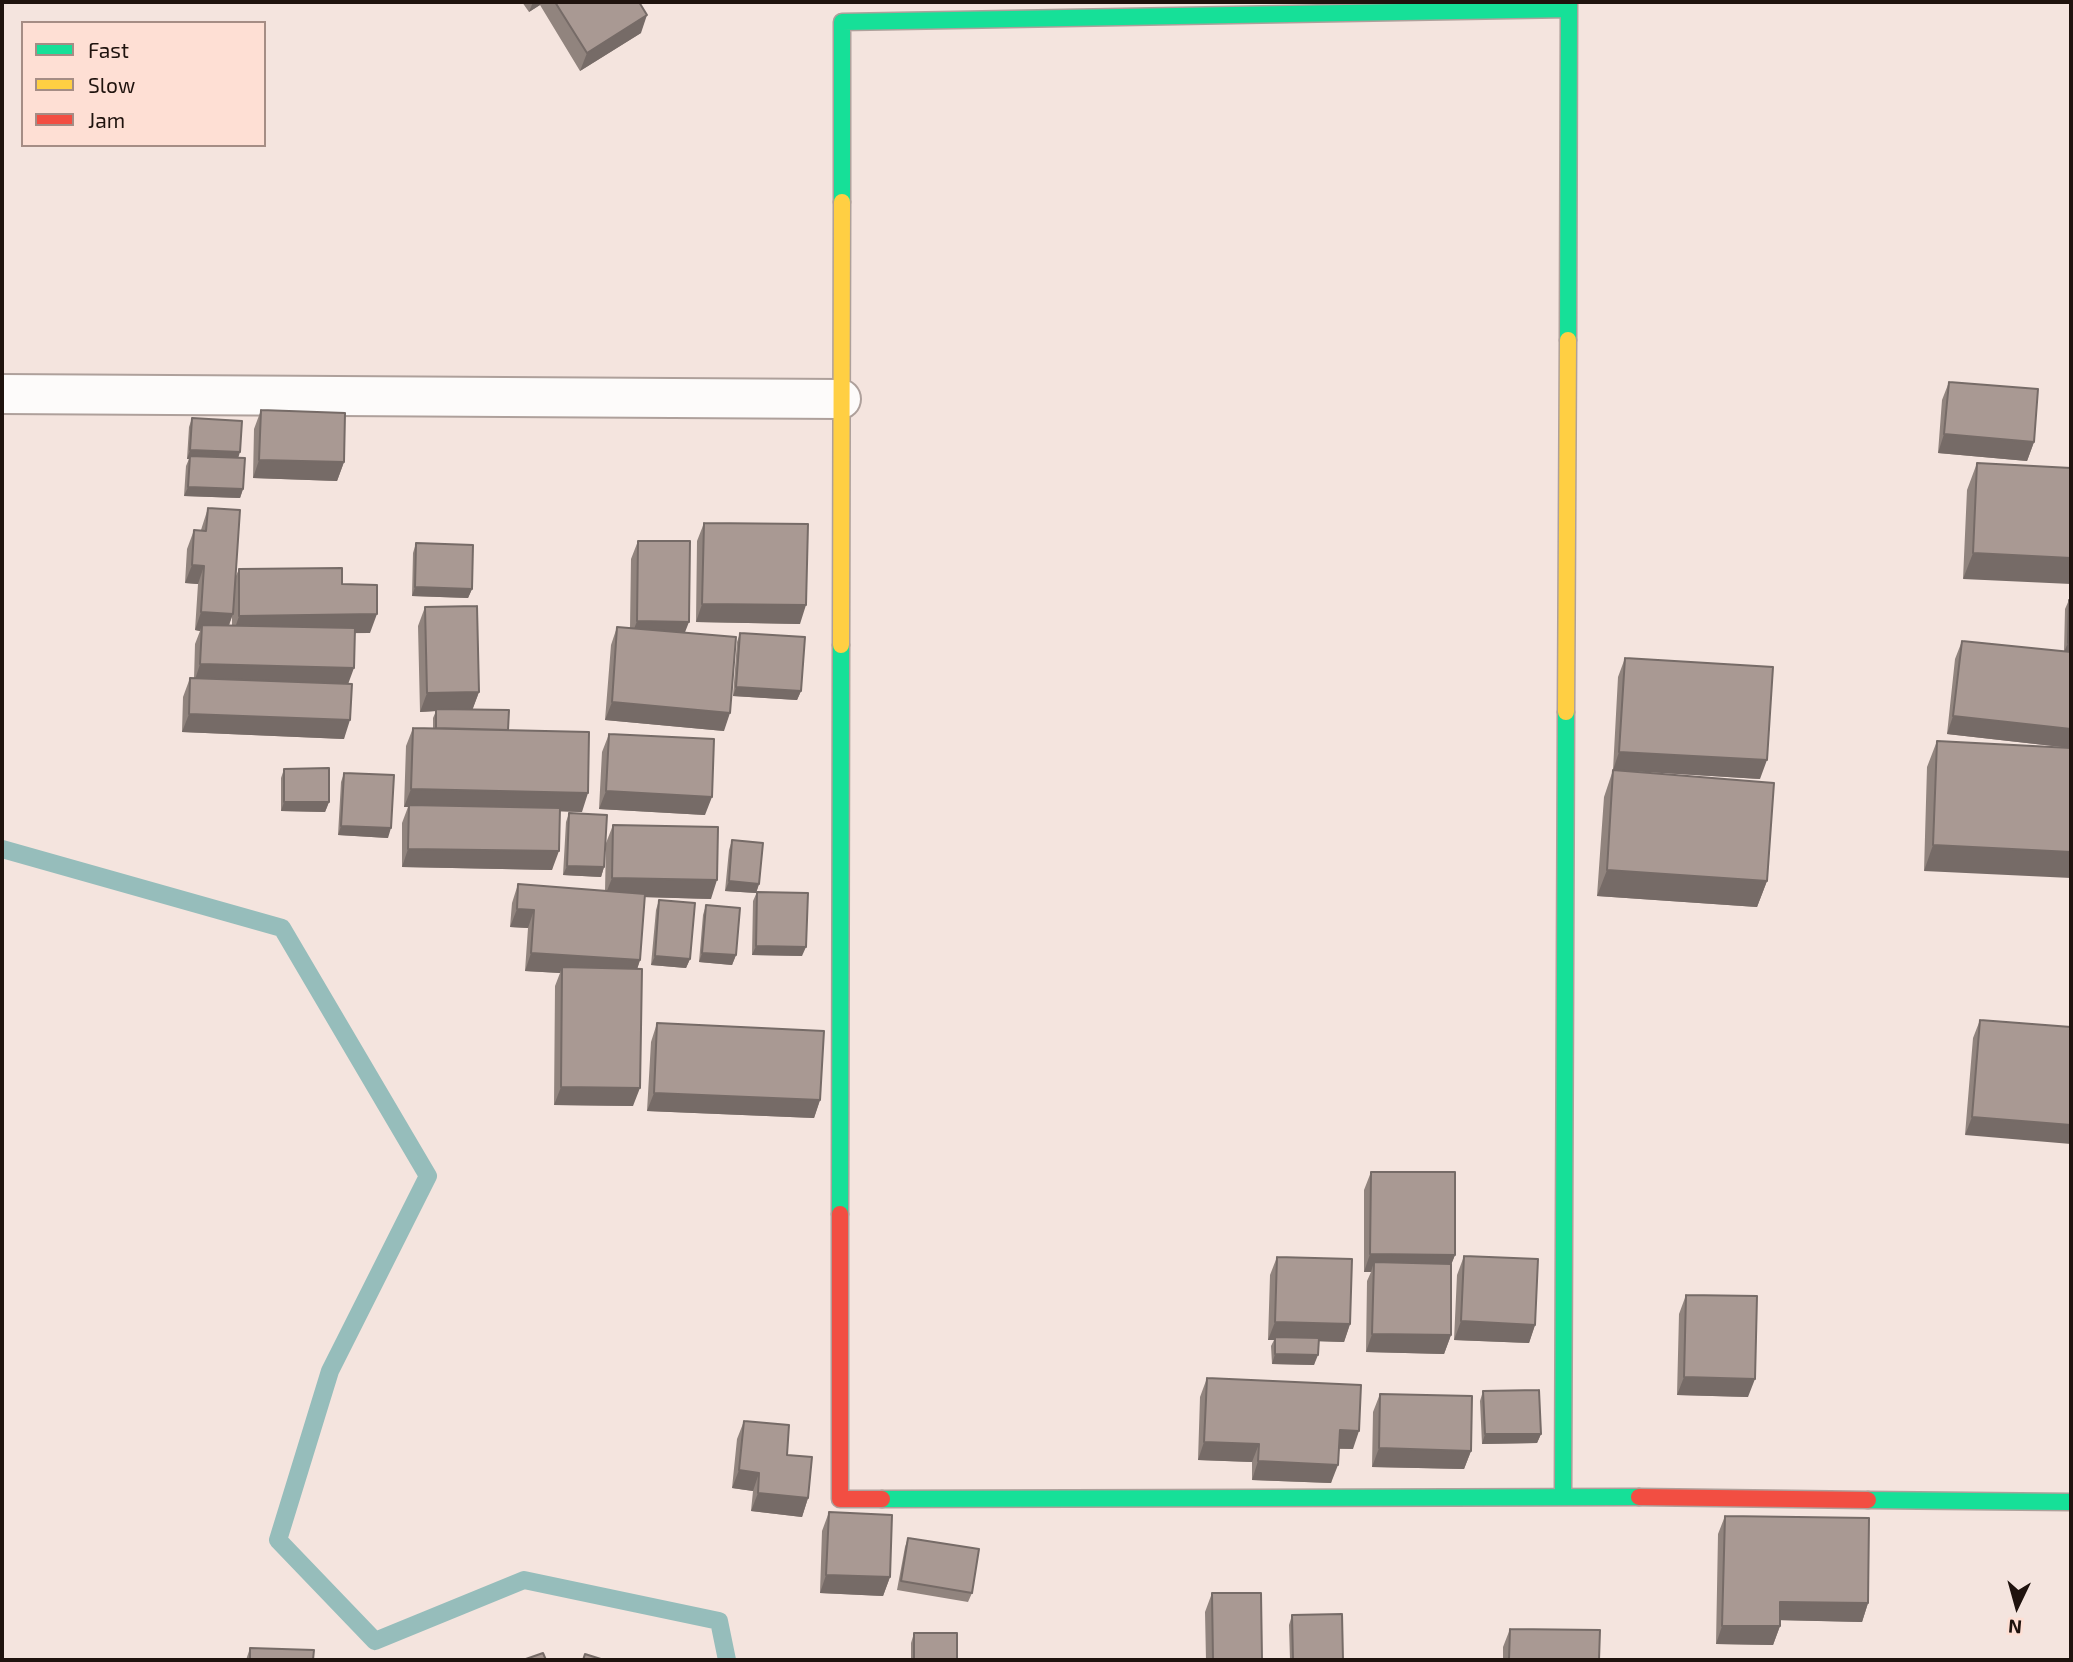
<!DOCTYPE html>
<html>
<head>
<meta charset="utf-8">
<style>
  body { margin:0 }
  #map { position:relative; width:2073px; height:1662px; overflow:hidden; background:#f4e4de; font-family:"Exo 2",sans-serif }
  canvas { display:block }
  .frame { position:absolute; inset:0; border:4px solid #1f130e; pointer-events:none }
  .legend { position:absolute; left:21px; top:21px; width:245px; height:126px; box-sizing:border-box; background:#fedfd4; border:2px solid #a58d85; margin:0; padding:9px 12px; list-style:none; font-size:21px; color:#1f130e }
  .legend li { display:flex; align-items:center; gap:14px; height:35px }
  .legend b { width:35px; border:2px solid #a58d85 }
  .north { position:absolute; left:1982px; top:1571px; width:70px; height:70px; -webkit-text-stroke:5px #fedfd4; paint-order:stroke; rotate:185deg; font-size:19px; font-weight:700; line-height:28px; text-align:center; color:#1f130e }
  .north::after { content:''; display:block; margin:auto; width:24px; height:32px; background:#1f130e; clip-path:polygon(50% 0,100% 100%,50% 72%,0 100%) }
</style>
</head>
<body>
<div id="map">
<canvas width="2073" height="1662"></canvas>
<div class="frame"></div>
<ul class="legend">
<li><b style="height:9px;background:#16e098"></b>Fast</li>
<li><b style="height:9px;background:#ffcf43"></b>Slow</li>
<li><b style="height:9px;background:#f24e42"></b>Jam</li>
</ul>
<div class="north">N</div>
</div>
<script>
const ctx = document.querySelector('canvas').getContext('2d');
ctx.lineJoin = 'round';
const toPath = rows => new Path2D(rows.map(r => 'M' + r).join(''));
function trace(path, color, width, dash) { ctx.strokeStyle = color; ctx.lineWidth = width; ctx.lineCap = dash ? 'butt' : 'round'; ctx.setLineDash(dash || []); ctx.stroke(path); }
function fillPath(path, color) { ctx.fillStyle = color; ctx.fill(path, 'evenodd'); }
trace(toPath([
  [2,849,282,928,428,1176,330,1371,278,1540,375,1641,524,1580,719,1621,727,1660]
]), '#96bdbb', 18);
const street = toPath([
  [2,394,841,399]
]);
const fast = toPath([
  [842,202,842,22,1569,9],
  [1568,340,1569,2],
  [840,1214,841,645],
  [1563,1496,1566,712],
  [882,1499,1639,1497],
  [1868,1500,2071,1502]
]);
const slow = toPath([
  [841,645,842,202],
  [1566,712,1568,340]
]);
const jam = toPath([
  [840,1214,840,1499,882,1499],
  [1639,1497,1868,1500]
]);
trace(street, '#aea09b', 42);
trace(fast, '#aea09b', 19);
trace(slow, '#aea09b', 19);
trace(jam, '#aea09b', 19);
trace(street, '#fdfbfa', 38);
trace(fast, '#16e098', 16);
trace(slow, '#ffcf43', 16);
trace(jam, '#f24e42', 16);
fillPath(toPath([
  [522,2,639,2,641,33,580,71,540,5,529,12],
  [1949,382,2034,442,2027,461,1938,453,1942,400],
  [261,410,344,462,337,481,253,478,254,429],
  [192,418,238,458,243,489,240,498,184,496,186,466,189,459,187,459,189,427],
  [1977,463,2071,468,1963,579,1967,490],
  [208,508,235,578,239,569,342,584,370,633,355,633,348,684,344,739,182,732,183,697,190,678,194,679,195,644,200,631,195,630,198,584,185,583,187,549,194,530,201,530],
  [232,616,232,626,229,626],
  [704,523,800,624,696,622,697,541],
  [638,541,685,633,724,731,605,720,611,645,617,627,630,628,631,559],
  [416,543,472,589,468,598,412,596,413,553],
  [2069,600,2071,748,1947,734,1955,659,1962,641,2064,652,2065,609],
  [425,607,479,692,472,710,508,730,582,812,560,811,552,870,402,867,402,823,408,807,404,807,406,746,413,728,433,728,433,718,436,711,420,712,418,626],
  [740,633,801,691,797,700,733,696,737,642],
  [1625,658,1760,779,1615,770,1767,881,1757,907,1597,896,1604,797,1613,770,1618,677],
  [609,734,705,815,599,809,602,752],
  [1937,741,2071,748,1924,871,1927,767],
  [284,769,329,802,325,812,281,811,281,778],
  [344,773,388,838,338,835,341,782],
  [569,813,604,867,601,877,563,875,566,822],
  [613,825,711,899,645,897,640,960,637,969,633,1106,554,1105,555,986,560,973,525,971,528,928,510,927,512,903,518,884,605,891,606,843],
  [732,840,759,884,756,893,725,891,729,850],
  [757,892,802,956,752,955,753,901],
  [659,900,690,959,686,968,651,965,656,910],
  [706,905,736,955,732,965,699,962,703,915],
  [1980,1020,2071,1027,1965,1135,1973,1038],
  [657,1023,820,1100,814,1118,647,1111,651,1042],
  [1371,1172,1455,1255,1451,1264,1451,1335,1444,1354,1366,1352,1367,1281,1371,1272,1364,1272,1364,1190],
  [1464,1256,1535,1325,1529,1343,1454,1340,1457,1275],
  [1277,1257,1350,1324,1344,1342,1318,1341,1314,1365,1272,1364,1271,1346,1274,1340,1268,1340,1270,1275],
  [1686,1295,1748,1397,1677,1395,1679,1314],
  [1207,1378,1353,1449,1339,1449,1331,1483,1252,1480,1252,1462,1198,1460,1200,1397],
  [1483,1391,1541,1434,1537,1443,1482,1444,1480,1401],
  [1380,1394,1471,1451,1464,1469,1372,1467,1373,1412],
  [744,1421,787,1455,808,1498,802,1517,751,1511,753,1491,732,1488,737,1439],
  [829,1512,890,1577,883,1596,820,1593,822,1531],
  [1725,1516,1868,1603,1862,1622,1780,1620,1780,1626,1773,1645,1716,1644,1718,1534],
  [908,1538,972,1593,968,1602,897,1590,905,1547],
  [1212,1593,1262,1660,1206,1660,1205,1612],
  [1292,1615,1343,1660,1290,1660,1289,1625],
  [1510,1629,1599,1660,1503,1660,1503,1647],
  [914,1633,957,1660,911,1660,911,1643],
  [250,1648,313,1660,246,1660]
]), '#91847e');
fillPath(toPath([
  [533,2,541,2,540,5,529,12],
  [647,15,641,33,580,71,587,53],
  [1944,434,2034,442,2027,461,1938,453],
  [190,450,240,452,237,462,190,456,189,459,187,459],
  [259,460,344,462,337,481,253,478],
  [188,487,243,489,240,498,184,496],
  [1973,553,2071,558,2071,584,1963,579],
  [192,565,204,566,198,584,185,583],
  [415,587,472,589,468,598,412,596],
  [702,604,806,605,800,624,696,622],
  [201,612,233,614,226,632,202,625,200,631,195,630],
  [377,614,370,633,233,634,239,616],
  [637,621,689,622,682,640,630,640],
  [2068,643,2071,643,2071,652,2064,652],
  [200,664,354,668,347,687,194,683],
  [736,687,801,691,797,700,733,696],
  [479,692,472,711,436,709,436,711,420,712,427,693],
  [612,702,730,713,724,731,605,720],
  [189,714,350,720,344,739,182,732],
  [1953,716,2071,729,2071,748,1947,734],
  [1619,752,1767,760,1760,779,1613,770],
  [411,789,588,793,582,812,409,807,409,805,408,807,404,807],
  [606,791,712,797,705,815,599,809],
  [284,802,329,802,325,812,281,811],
  [341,826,391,828,388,838,338,835],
  [1933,845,2071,852,2071,878,1924,871],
  [408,849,559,851,552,870,402,867],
  [567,866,604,867,601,877,563,875],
  [1607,870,1767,881,1757,907,1597,896],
  [612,878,717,880,711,899,605,896],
  [729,881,759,884,756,893,725,891],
  [517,909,534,910,528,928,510,927],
  [756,946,806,947,802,956,752,955],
  [531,953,640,960,634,979,562,967,560,973,525,971],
  [702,953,736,955,732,965,699,962],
  [655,956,690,959,686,968,651,965],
  [561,1087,640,1088,633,1106,554,1105],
  [654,1093,820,1100,814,1118,647,1111],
  [1972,1117,2071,1125,2071,1144,1965,1135],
  [1370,1254,1455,1255,1448,1273,1374,1262,1371,1272,1364,1272],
  [1461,1321,1535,1325,1529,1343,1454,1340],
  [1275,1322,1350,1324,1344,1342,1275,1340,1275,1337,1274,1340,1268,1340],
  [1372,1334,1451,1335,1444,1354,1366,1352],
  [1275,1354,1318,1355,1314,1365,1272,1364],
  [1684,1377,1755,1379,1748,1397,1677,1395],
  [1340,1430,1359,1431,1353,1449,1334,1448],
  [1485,1434,1541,1434,1537,1443,1482,1444],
  [1204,1442,1259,1444,1252,1462,1198,1460],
  [1379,1448,1471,1451,1464,1469,1372,1467],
  [1258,1461,1338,1465,1331,1483,1252,1480],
  [739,1470,759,1473,753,1491,732,1488],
  [758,1493,808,1498,802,1517,751,1511],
  [826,1575,890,1577,883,1596,820,1593],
  [1780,1602,1868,1603,1862,1622,1773,1620],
  [1722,1626,1780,1626,1773,1645,1716,1644]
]), '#766b67');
const building = toPath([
  [555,2,639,2,647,15,587,53,555,2],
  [1949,382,2038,389,2034,442,1944,434,1949,382],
  [261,410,345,413,344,462,259,460,261,410],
  [192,418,242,421,240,452,190,450,192,418],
  [190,456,245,458,243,489,188,487,190,456],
  [1977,463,2071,468,2071,558,1973,553,1977,463],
  [208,508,240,510,233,614,201,612,204,566,192,565,194,530,206,531,208,508],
  [704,523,808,524,806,605,702,604,704,523],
  [638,541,690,541,689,622,637,621,638,541],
  [416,543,473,545,472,589,415,587,416,543],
  [342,568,342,584,377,585,377,614,239,616,239,569,342,568],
  [2069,600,2071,600,2071,643,2068,643,2069,600],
  [477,606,479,692,427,693,425,607,477,606],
  [202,625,355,628,354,668,200,664,202,625],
  [617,627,736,637,730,713,612,702,617,627],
  [740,633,805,637,801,691,736,687,740,633],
  [1962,641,2071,652,2071,729,1953,716,1962,641],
  [1625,658,1773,667,1767,760,1619,752,1625,658],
  [190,678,352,684,350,720,189,714,190,678],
  [436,709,509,710,508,730,436,728,436,709],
  [413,728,589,732,588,793,411,789,413,728],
  [609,734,714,739,712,797,606,791,609,734],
  [1937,741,2071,748,2071,852,1933,845,1937,741],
  [329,768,329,802,284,802,284,769,329,768],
  [1613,770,1774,783,1767,881,1607,870,1613,770],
  [344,773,394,775,391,828,341,826,344,773],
  [409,805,560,808,559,851,408,849,409,805],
  [569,813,607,815,604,867,567,866,569,813],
  [613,825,718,827,717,880,612,878,613,825],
  [732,840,763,843,759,884,729,881,732,840],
  [518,884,645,894,640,960,531,953,534,910,517,909,518,884],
  [757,892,808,893,806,947,756,946,757,892],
  [659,900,695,903,690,959,655,956,659,900],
  [706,905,740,908,736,955,702,953,706,905],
  [562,967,642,969,640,1088,561,1087,562,967],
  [1980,1020,2071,1027,2071,1125,1972,1117,1980,1020],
  [657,1023,824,1031,820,1100,654,1093,657,1023],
  [1371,1172,1455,1172,1455,1255,1370,1254,1371,1172],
  [1464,1256,1538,1259,1535,1325,1461,1321,1464,1256],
  [1277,1257,1352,1259,1350,1324,1275,1322,1277,1257],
  [1374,1262,1451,1264,1451,1335,1372,1334,1374,1262],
  [1686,1295,1757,1296,1755,1379,1684,1377,1686,1295],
  [1275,1337,1319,1338,1318,1355,1275,1354,1275,1337],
  [1207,1378,1361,1385,1359,1431,1340,1430,1338,1465,1258,1461,1259,1444,1204,1442,1207,1378],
  [1539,1390,1541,1434,1485,1434,1483,1391,1539,1390],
  [1380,1394,1472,1396,1471,1451,1379,1448,1380,1394],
  [744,1421,789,1425,787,1455,812,1457,808,1498,758,1493,759,1473,739,1470,744,1421],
  [829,1512,892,1515,890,1577,826,1575,829,1512],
  [1725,1516,1869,1518,1868,1603,1780,1602,1780,1626,1722,1626,1725,1516],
  [908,1538,979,1549,972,1593,901,1581,908,1538],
  [1212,1593,1261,1593,1262,1660,1213,1660,1212,1593],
  [1342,1614,1343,1660,1293,1660,1292,1615,1342,1614],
  [1510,1629,1600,1630,1599,1660,1509,1660,1510,1629],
  [914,1633,957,1633,957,1660,914,1660,914,1633],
  [250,1648,314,1650,313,1660,250,1660,250,1648],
  [543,1653,546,1660,523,1660,543,1653],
  [585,1654,604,1660,583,1660,585,1654]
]);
fillPath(building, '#a99993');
trace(building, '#766b67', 2);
</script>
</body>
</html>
